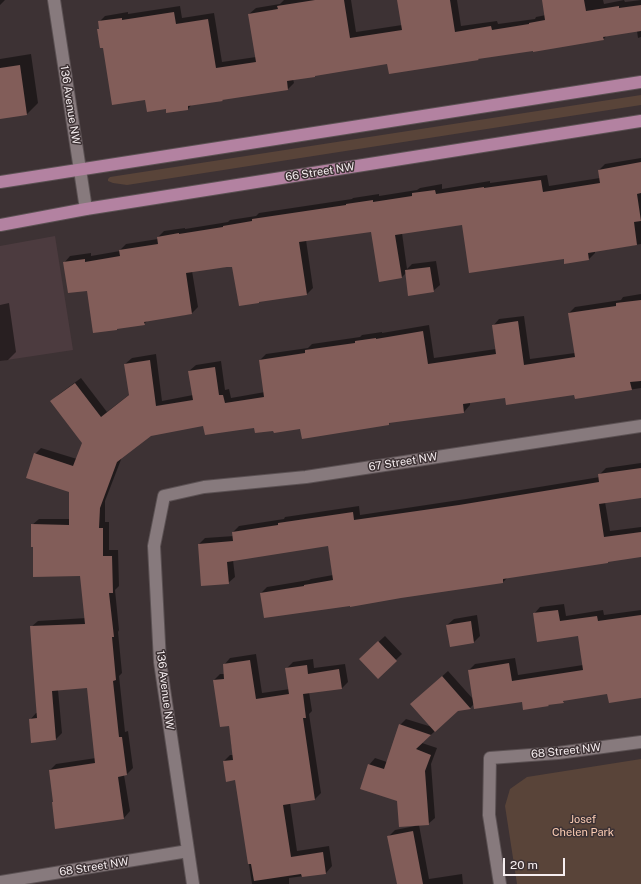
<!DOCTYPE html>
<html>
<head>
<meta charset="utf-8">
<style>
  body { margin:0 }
  #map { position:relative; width:641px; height:884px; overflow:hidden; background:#3d3234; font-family:"Public Sans",sans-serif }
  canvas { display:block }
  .scale { position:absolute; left:503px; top:858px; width:62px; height:18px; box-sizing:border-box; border:2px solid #f6eef0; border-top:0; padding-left:5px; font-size:12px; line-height:14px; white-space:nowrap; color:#f6eef0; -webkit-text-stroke:3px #3d3234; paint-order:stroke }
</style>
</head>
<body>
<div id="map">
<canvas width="641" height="884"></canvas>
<div class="scale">20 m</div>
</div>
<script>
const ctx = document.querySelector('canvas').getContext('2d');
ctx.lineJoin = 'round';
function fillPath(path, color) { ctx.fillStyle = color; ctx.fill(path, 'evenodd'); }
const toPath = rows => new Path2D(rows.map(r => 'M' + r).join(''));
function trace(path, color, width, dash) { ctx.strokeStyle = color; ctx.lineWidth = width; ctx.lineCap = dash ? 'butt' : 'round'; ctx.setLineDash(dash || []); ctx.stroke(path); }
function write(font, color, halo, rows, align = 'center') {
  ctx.font = font + ' "Public Sans",sans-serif'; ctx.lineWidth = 3; ctx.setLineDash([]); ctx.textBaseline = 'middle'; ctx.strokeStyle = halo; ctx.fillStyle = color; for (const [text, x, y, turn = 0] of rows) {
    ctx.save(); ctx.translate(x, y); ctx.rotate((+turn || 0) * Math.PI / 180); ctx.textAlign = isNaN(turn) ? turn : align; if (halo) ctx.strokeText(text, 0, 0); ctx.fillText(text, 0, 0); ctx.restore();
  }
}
fillPath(toPath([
  [55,236,73,350,0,361,0,246]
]), '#4c3b3f');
fillPath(toPath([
  [641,95,641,105,127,185,113,183,108,181,108,179,110,177],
  [641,759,641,884,517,884,505,806,510,789,527,777]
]), '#594439');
fillPath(toPath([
  [0,0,5,0,0,5],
  [284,0,351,0,356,32,402,25,398,0,457,0,461,26,497,21,498,24,535,19,536,17,546,15,543,0,603,0,604,4,624,0,625,2,641,0,641,37,638,38,637,31,607,35,603,40,480,58,478,60,388,63,293,79,294,83,288,89,192,104,188,109,167,108,146,99,104,47,98,30,100,27,99,22,105,16,128,12,128,14,180,6,182,18,214,13,222,62,256,57,249,14,256,8,280,4],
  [31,54,38,103,27,114,0,118,0,59],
  [641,158,641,244,595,251,595,253,589,259,565,258,463,224,402,233,407,269,412,264,436,261,440,285,433,291,406,273,401,278,372,230,306,240,313,288,307,294,260,301,259,302,239,305,233,266,192,271,198,307,191,314,148,320,144,324,88,289,64,263,70,256,91,253,91,256,120,251,120,250,126,244,158,239,158,237,164,231,185,228,185,229,228,222,230,220,256,216,259,213,352,199,353,198,379,194,379,196,417,190,420,188,442,184,442,189,490,181,490,183,547,175,549,186,600,178,599,170,605,164],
  [641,294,641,388,576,398,575,394,506,397,470,402,470,405,464,412,390,422,389,424,274,430,255,427,204,425,151,435,122,457,105,501,105,522,109,522,109,550,118,550,119,586,115,590,119,630,118,632,122,673,119,676,125,732,128,731,133,768,127,774,124,775,130,811,124,818,54,801,50,770,56,764,96,758,88,687,58,690,62,733,56,739,32,742,30,720,36,713,38,713,31,627,38,621,86,618,81,575,32,525,39,519,70,519,70,491,35,454,41,448,77,459,83,443,52,402,58,395,81,378,107,412,130,394,125,364,132,358,156,354,162,401,193,395,189,371,196,365,221,361,225,390,229,389,231,398,265,392,260,360,266,354,308,348,312,344,360,337,362,335,382,332,382,333,429,325,434,358,496,349,493,326,499,319,524,316,530,359,575,353,569,313,575,307,621,300,623,297],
  [9,303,16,352,8,360,0,361,0,305],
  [641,463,641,497,605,502,610,531,641,527,641,556,508,577,503,582,261,593,267,587,309,580,311,579,333,575,328,544,233,560,235,577,228,583,199,544,205,538,234,536,233,532,239,526,284,519,285,517,359,506,360,515,466,499,600,477,599,475,606,468],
  [564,604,566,616,603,610,604,615,641,610,641,697,608,693,566,699,563,702,550,704,548,705,523,700,474,704,470,708,458,710,422,743,437,748,431,764,435,818,428,824,419,825,429,879,462,874,463,884,408,884,389,836,395,830,415,826,414,825,398,800,369,765,375,758,387,762,400,725,406,719,432,727,418,698,448,671,473,699,469,670,475,664,515,658,518,675,583,665,579,635,534,614,540,607],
  [477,615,480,636,474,642,447,625,454,619],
  [385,636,402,654,378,677,360,659],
  [256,654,262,693,290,689,286,669,293,662,313,659,314,668,345,664,348,682,342,688,309,692,312,711,309,714,321,793,315,799,290,803,297,851,329,846,332,866,326,873,289,878,289,884,252,884,236,779,224,761,230,755,233,755,229,725,214,680,220,674,225,674,224,665,230,658]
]), '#0007');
fillPath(toPath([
  [315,0,344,0,350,38,402,30,397,0,450,0,455,32,491,26,492,30,529,24,529,23,545,20,542,0,584,0,586,11,619,6,619,8,641,5,641,31,603,37,604,40,533,52,533,51,478,59,479,60,389,74,387,64,315,76,315,77,287,81,288,90,222,100,223,101,188,106,188,110,166,113,166,109,147,112,145,100,112,105,103,48,100,48,97,29,99,29,98,21,122,18,122,20,174,12,176,24,208,19,216,68,256,62,248,14,278,9,277,6],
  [20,65,27,115,0,119,0,68],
  [641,162,641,193,637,194,641,221,634,222,637,245,588,253,589,260,564,264,564,259,469,273,462,225,395,235,402,278,379,282,371,232,299,242,307,295,259,302,259,303,239,306,232,267,227,267,186,273,192,314,144,322,145,325,117,329,117,330,93,333,87,291,68,293,63,262,85,259,85,262,120,256,119,250,158,244,157,237,179,233,179,234,223,227,223,226,252,221,252,219,346,205,346,204,373,200,373,202,412,196,412,193,435,190,436,194,484,187,484,188,541,180,543,192,600,183,598,170],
  [430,267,434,292,408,296,405,270],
  [641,300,641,381,630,382,632,390,575,399,574,395,506,405,505,398,463,404,464,413,389,423,389,425,302,439,300,429,274,433,273,431,255,433,254,428,205,435,203,426,151,436,117,462,100,508,99,528,103,528,103,556,112,556,113,593,109,593,114,637,112,637,116,680,113,681,119,737,122,737,127,775,118,777,124,819,55,829,52,802,53,802,49,770,95,763,87,688,52,691,56,740,31,743,29,719,37,718,33,667,30,626,85,624,80,576,33,577,33,547,31,547,31,524,69,525,69,492,26,478,34,453,73,466,82,443,50,401,75,383,101,417,129,395,124,364,150,360,156,406,193,400,188,371,215,367,219,395,223,395,225,403,264,397,259,360,305,353,305,350,355,343,355,341,376,338,376,339,423,331,428,364,496,354,492,325,518,321,524,365,575,357,568,313,616,306,616,303],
  [641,468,641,498,599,504,604,537,641,532,641,557,608,562,608,563,503,579,503,583,401,598,350,607,350,606,264,618,260,593,304,586,304,585,333,580,328,546,227,562,229,584,201,586,198,544,233,541,232,532,278,525,278,523,353,512,354,520,459,505,599,482,598,474],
  [558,610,560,621,597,616,598,621,641,615,641,698,609,703,607,694,563,701,564,703,548,705,549,706,523,710,522,702,474,709,468,670,509,663,512,681,583,670,578,636,537,642,533,613],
  [471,621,474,643,450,647,446,625],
  [378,641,397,661,378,679,359,659],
  [250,660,256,699,289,694,285,668,307,665,308,674,339,669,342,689,303,694,306,718,303,718,315,800,283,805,291,857,323,852,326,874,302,877,301,874,254,881,251,864,248,864,235,780,226,782,223,761,233,760,229,726,220,727,213,680,224,679,223,664],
  [442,676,471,709,458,711,435,732,410,704],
  [399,724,431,735,416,749,431,755,425,771,429,825,399,827,397,801,360,789,368,764,384,769],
  [413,831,423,884,397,884,387,836]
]), '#825d59');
const minor = toPath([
  [54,0,86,209],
  [0,882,188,851],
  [193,884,160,662,154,546,164,496,204,487,306,477,641,426],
  [500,884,489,815,490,758,558,753,641,742]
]);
const major = toPath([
  [0,182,641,82],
  [0,225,86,209,641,121]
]);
trace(minor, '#5b5153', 14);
trace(major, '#5b5153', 14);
trace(minor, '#877a7d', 12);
trace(major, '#b382a1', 12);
write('11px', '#f6eef0', '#3d3234', [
  ["136 Avenue NW",70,105,81],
  ["66 Street NW",320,172,-9],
  ["67 Street NW",403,462,-9],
  ["136 Avenue NW",165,690,83],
  ["68 Street NW",566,751,-6],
  ["68 Street NW",94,867,-9]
]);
write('11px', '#fbccb3', '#3d3234', [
  ["Josef",583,820],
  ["Chelen Park",583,833]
]);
</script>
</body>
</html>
